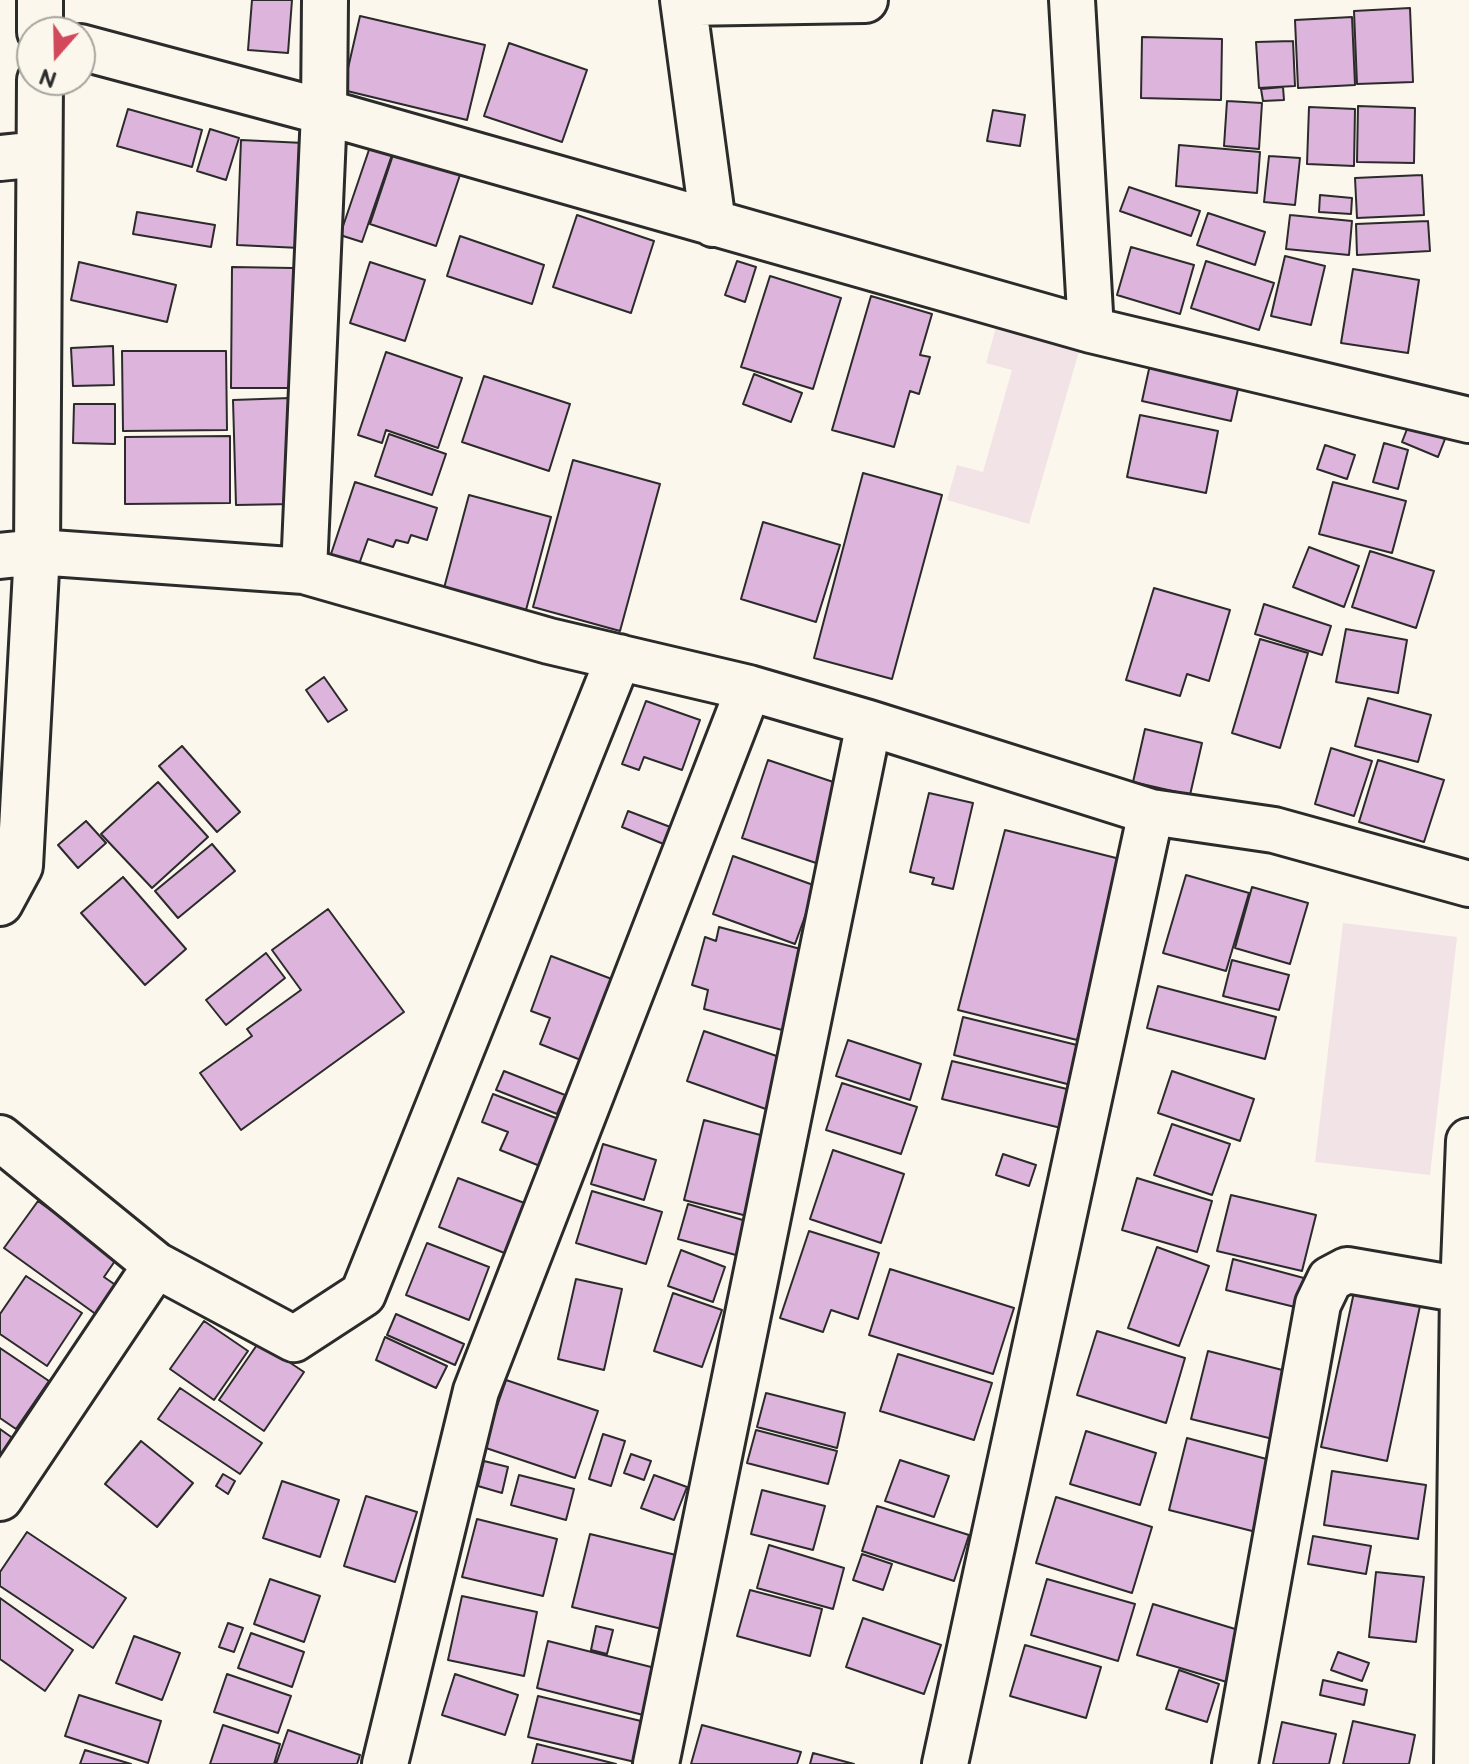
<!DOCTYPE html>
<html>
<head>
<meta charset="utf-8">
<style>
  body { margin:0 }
  #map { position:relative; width:1469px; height:1764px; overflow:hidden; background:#fbf7ec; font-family:"Balsamiq Sans",sans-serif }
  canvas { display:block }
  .north { position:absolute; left:16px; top:16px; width:80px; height:80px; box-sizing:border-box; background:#fbf7ec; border:2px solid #a8a59f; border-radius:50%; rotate:200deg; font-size:22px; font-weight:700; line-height:32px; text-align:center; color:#2b2b2b }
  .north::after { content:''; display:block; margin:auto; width:28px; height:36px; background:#d1495b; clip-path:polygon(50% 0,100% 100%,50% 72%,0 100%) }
</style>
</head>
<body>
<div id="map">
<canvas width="1469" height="1764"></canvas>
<div class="north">N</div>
</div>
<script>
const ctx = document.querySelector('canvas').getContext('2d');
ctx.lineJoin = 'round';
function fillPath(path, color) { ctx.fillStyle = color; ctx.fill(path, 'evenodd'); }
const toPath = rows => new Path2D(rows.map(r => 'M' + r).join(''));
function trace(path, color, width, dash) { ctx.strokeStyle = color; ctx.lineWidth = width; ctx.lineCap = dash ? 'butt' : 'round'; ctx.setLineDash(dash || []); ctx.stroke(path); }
fillPath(toPath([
  [997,324,1080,348,1029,524,947,500,957,465,983,472,1012,370,986,363],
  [1343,923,1457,937,1430,1175,1315,1162]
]), '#f2e3e7');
const building = toPath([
  [252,0,292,0,288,53,248,50,252,0],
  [1410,8,1413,82,1357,84,1354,11,1410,8],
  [360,16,485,45,467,120,343,90,360,16],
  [1352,17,1355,85,1298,88,1295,20,1352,17],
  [1142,37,1222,39,1221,100,1141,98,1142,37],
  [1293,41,1295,86,1259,88,1256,42,1293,41],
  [509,43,587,70,562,142,484,116,509,43],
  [1283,87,1284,100,1263,101,1261,89,1283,87],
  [1227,101,1262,103,1259,149,1224,146,1227,101],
  [1358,106,1415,108,1414,163,1357,162,1358,106],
  [1309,107,1355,109,1354,166,1307,164,1309,107],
  [128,109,202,130,192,167,117,146,128,109],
  [993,110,1025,115,1020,146,987,141,993,110],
  [210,129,239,138,226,180,197,171,210,129],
  [241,140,304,143,300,248,237,245,241,140],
  [372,141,394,149,362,242,340,235,372,141],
  [397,143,463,166,436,246,370,224,397,143],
  [1179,145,1260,152,1257,193,1176,186,1179,145],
  [1269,156,1300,158,1295,205,1264,202,1269,156],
  [1422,175,1424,215,1357,218,1355,178,1422,175],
  [1129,187,1200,211,1191,236,1120,211,1129,187],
  [1320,195,1352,198,1351,214,1319,212,1320,195],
  [137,212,215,225,211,247,133,234,137,212],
  [1208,213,1265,232,1255,265,1197,245,1208,213],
  [577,215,654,241,631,313,553,287,577,215],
  [1290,215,1352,221,1349,255,1286,249,1290,215],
  [1428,221,1430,251,1357,255,1356,224,1428,221],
  [460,236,544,265,532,304,447,276,460,236],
  [1131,247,1194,265,1180,314,1117,295,1131,247],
  [1285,256,1325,266,1311,325,1271,316,1285,256],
  [737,261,756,267,745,302,725,295,737,261],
  [1206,261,1274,283,1259,330,1191,308,1206,261],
  [79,262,176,285,167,322,71,300,79,262],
  [370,262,425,280,405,341,350,323,370,262],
  [232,267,293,268,292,388,231,388,232,267],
  [1353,269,1419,280,1408,353,1341,343,1353,269],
  [770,276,841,298,813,389,741,367,770,276],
  [871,296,932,314,920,355,930,357,919,394,910,391,894,447,832,430,871,296],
  [113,346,114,385,73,386,71,348,113,346],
  [122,351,226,351,227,430,123,431,122,351],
  [386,352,462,378,438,448,386,430,382,443,358,435,386,352],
  [1151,360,1240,380,1231,421,1142,401,1151,360],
  [754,374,802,393,791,422,743,404,754,374],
  [484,376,570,404,549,471,462,442,484,376],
  [290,398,293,504,236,505,233,400,290,398],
  [74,404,115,404,115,444,73,443,74,404],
  [1140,415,1218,431,1206,493,1127,477,1140,415],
  [1409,424,1445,439,1438,457,1402,442,1409,424],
  [389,434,446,454,432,495,375,476,389,434],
  [230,436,230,503,125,504,125,437,230,436],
  [1384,443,1408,450,1398,489,1373,482,1384,443],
  [1325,445,1355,455,1347,479,1317,469,1325,445],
  [573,460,660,484,620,631,533,607,573,460],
  [863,473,942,495,892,679,814,658,863,473],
  [355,482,437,508,427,540,411,535,408,543,396,540,393,547,368,539,358,567,330,557,355,482],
  [1333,482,1406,501,1392,553,1319,534,1333,482],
  [469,495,551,517,526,610,444,588,469,495],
  [763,522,840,545,816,622,741,599,763,522],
  [1309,547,1359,566,1344,607,1293,587,1309,547],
  [1370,551,1434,571,1416,628,1352,607,1370,551],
  [1154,588,1230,610,1209,681,1187,674,1180,696,1126,680,1154,588],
  [1264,604,1331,626,1322,655,1255,634,1264,604],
  [1346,629,1407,640,1398,693,1336,682,1346,629],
  [1260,639,1308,653,1280,748,1232,733,1260,639],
  [324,677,347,710,328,722,306,690,324,677],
  [1368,698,1431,715,1418,762,1355,746,1368,698],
  [646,701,700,720,682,770,644,757,639,770,622,764,646,701],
  [1145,729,1202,743,1190,795,1133,782,1145,729],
  [182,746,240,812,217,832,159,766,182,746],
  [1331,748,1372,761,1354,816,1315,804,1331,748],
  [768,760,851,788,819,864,742,838,768,760],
  [1378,760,1444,780,1424,842,1359,822,1378,760],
  [158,782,208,837,152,888,101,834,158,782],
  [929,793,973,803,953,889,932,884,934,878,910,872,929,793],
  [628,811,673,828,666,845,622,827,628,811],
  [86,821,106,843,78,868,58,845,86,821],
  [1005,830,1124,860,1077,1040,958,1010,1005,830],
  [212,844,235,871,178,918,155,891,212,844],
  [733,856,816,886,795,944,713,914,733,856],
  [1186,875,1249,893,1226,971,1163,953,1186,875],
  [123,877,186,949,145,985,81,913,123,877],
  [1252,887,1308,903,1290,964,1235,948,1252,887],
  [328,909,404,1012,241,1130,200,1073,252,1036,247,1029,301,990,272,950,328,909],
  [719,927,819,954,797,1034,704,1009,708,990,692,985,705,937,716,941,719,927],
  [266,953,285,978,226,1025,206,1000,266,953],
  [551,956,617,981,586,1062,540,1044,550,1018,531,1011,551,956],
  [1232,960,1289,975,1279,1010,1223,996,1232,960],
  [1158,986,1276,1017,1265,1059,1147,1028,1158,986],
  [963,1017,1081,1046,1071,1085,954,1055,963,1017],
  [704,1031,794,1062,777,1113,687,1081,704,1031],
  [848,1040,921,1064,910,1100,836,1076,848,1040],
  [952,1061,1071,1090,1061,1128,942,1099,952,1061],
  [504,1071,565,1095,557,1114,496,1090,504,1071],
  [1172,1071,1254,1099,1240,1141,1158,1113,1172,1071],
  [842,1083,917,1107,901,1154,826,1130,842,1083],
  [493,1094,564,1121,545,1168,500,1150,508,1132,482,1122,493,1094],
  [704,1120,783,1141,763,1220,684,1200,704,1120],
  [1172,1124,1230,1144,1212,1195,1154,1175,1172,1124],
  [603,1144,656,1160,644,1200,591,1184,603,1144],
  [833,1150,904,1174,881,1243,810,1219,833,1150],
  [1003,1154,1036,1165,1029,1186,996,1175,1003,1154],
  [458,1178,527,1204,507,1254,439,1227,458,1178],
  [1137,1178,1212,1201,1197,1252,1122,1230,1137,1178],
  [592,1191,662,1212,646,1264,576,1243,592,1191],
  [1231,1195,1316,1215,1302,1271,1217,1251,1231,1195],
  [38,1201,117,1258,104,1277,117,1286,97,1315,4,1248,38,1201],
  [688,1204,753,1223,743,1257,678,1239,688,1204],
  [809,1231,879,1253,858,1319,831,1310,823,1332,780,1318,809,1231],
  [427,1243,489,1267,469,1320,406,1295,427,1243],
  [1157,1247,1209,1266,1179,1346,1128,1328,1157,1247],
  [681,1250,725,1267,713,1302,668,1286,681,1250],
  [1233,1259,1315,1281,1307,1310,1226,1290,1233,1259],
  [890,1269,1014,1308,993,1374,869,1335,890,1269],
  [26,1276,82,1313,47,1366,0,1334,0,1314,26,1276],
  [576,1279,622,1289,604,1370,558,1359,576,1279],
  [1354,1292,1420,1306,1387,1461,1321,1447,1354,1292],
  [673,1293,722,1310,702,1367,654,1351,673,1293],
  [396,1314,464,1344,455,1365,387,1335,396,1314],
  [204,1321,248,1351,214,1400,170,1369,204,1321],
  [1097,1331,1185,1358,1166,1423,1077,1395,1097,1331],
  [385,1337,447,1366,436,1388,376,1360,385,1337],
  [259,1342,304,1372,264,1431,219,1400,259,1342],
  [0,1348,49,1381,16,1429,0,1418,0,1348],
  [1208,1351,1298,1374,1281,1441,1191,1419,1208,1351],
  [898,1354,992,1383,974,1440,880,1411,898,1354],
  [506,1380,598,1411,575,1478,483,1447,506,1380],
  [180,1388,262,1443,240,1474,158,1419,180,1388],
  [766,1393,845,1413,837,1448,757,1427,766,1393],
  [0,1429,14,1439,0,1460,0,1429],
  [756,1430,837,1451,828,1484,747,1463,756,1430],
  [1086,1431,1156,1453,1140,1505,1070,1484,1086,1431],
  [603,1434,625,1441,611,1486,589,1479,603,1434],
  [1187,1438,1278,1462,1260,1533,1169,1510,1187,1438],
  [141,1441,193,1483,157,1527,105,1484,141,1441],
  [631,1454,651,1461,644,1480,624,1473,631,1454],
  [900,1460,949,1476,934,1517,885,1501,900,1460],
  [484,1461,508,1467,502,1493,478,1486,484,1461],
  [1332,1471,1426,1485,1418,1539,1324,1525,1332,1471],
  [223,1474,235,1481,228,1494,216,1486,223,1474],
  [519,1475,574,1489,566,1520,511,1505,519,1475],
  [654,1475,687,1487,674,1520,641,1508,654,1475],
  [282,1481,339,1500,320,1557,263,1538,282,1481],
  [762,1490,825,1506,813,1550,751,1534,762,1490],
  [366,1496,417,1512,395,1582,344,1566,366,1496],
  [1056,1497,1152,1527,1132,1593,1036,1563,1056,1497],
  [877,1506,969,1535,954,1581,862,1551,877,1506],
  [477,1519,557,1539,543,1596,462,1577,477,1519],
  [27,1532,126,1598,93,1648,0,1586,0,1572,27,1532],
  [590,1534,680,1556,662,1629,572,1607,590,1534],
  [1313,1536,1371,1546,1366,1574,1308,1564,1313,1536],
  [769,1545,844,1568,833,1609,757,1588,769,1545],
  [862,1554,892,1564,883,1590,853,1580,862,1554],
  [1376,1572,1424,1577,1416,1642,1369,1637,1376,1572],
  [270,1579,320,1596,304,1642,254,1624,270,1579],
  [1047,1579,1135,1604,1118,1661,1031,1635,1047,1579],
  [750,1590,822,1609,810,1656,737,1636,750,1590],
  [462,1596,537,1612,524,1676,448,1660,462,1596],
  [0,1598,73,1650,45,1691,0,1659,0,1598],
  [1153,1604,1245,1632,1230,1683,1137,1655,1153,1604],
  [863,1618,941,1645,924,1694,846,1667,863,1618],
  [228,1623,243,1628,234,1652,219,1647,228,1623],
  [596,1626,613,1630,607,1654,591,1650,596,1626],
  [251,1633,304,1652,292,1687,238,1668,251,1633],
  [134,1636,180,1653,162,1700,116,1683,134,1636],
  [548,1641,659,1669,647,1716,537,1688,548,1641],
  [1025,1645,1101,1667,1086,1718,1010,1696,1025,1645],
  [1338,1652,1369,1663,1362,1681,1331,1670,1338,1652],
  [1179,1670,1219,1684,1207,1722,1166,1709,1179,1670],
  [227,1674,291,1696,278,1733,214,1712,227,1674],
  [455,1674,518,1695,505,1735,442,1715,455,1674],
  [1323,1680,1367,1690,1364,1705,1320,1695,1323,1680],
  [79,1695,161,1721,148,1763,65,1736,79,1695],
  [538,1696,645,1722,635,1762,528,1737,538,1696],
  [1353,1721,1415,1735,1409,1764,1343,1764,1353,1721],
  [1282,1722,1336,1734,1329,1764,1273,1764,1282,1722],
  [223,1725,280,1744,274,1764,210,1764,223,1725],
  [702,1725,801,1752,797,1764,691,1764,702,1725],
  [288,1730,360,1755,357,1764,276,1764,288,1730],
  [537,1744,616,1764,532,1764,537,1744],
  [85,1750,131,1764,80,1764,85,1750],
  [813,1753,854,1764,810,1764,813,1753]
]);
fillPath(building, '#ddb4db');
trace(building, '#2b2b2b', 2);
const minor = toPath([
  [683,0,713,224],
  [1072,0,1091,330],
  [684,3,865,0],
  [40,32,40,0],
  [80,47,324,112,1091,330,1469,420],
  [0,158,39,154],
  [0,556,37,552,304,571,549,641,749,688,869,723,1151,812,1274,830,1469,884],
  [304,571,324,112,325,0],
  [0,903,20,866,37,552,40,80],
  [0,1138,156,1265,294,1339,363,1294,619,657],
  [0,1498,156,1265],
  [385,1764,476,1391,749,688],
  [656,1764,869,723],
  [945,1764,1151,812],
  [1235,1764,1318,1304,1330,1279,1347,1270,1463,1290],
  [1457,1764,1463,1290,1469,1141]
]);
trace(minor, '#2b2b2b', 50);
trace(minor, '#fbf7ec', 44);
</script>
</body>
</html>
